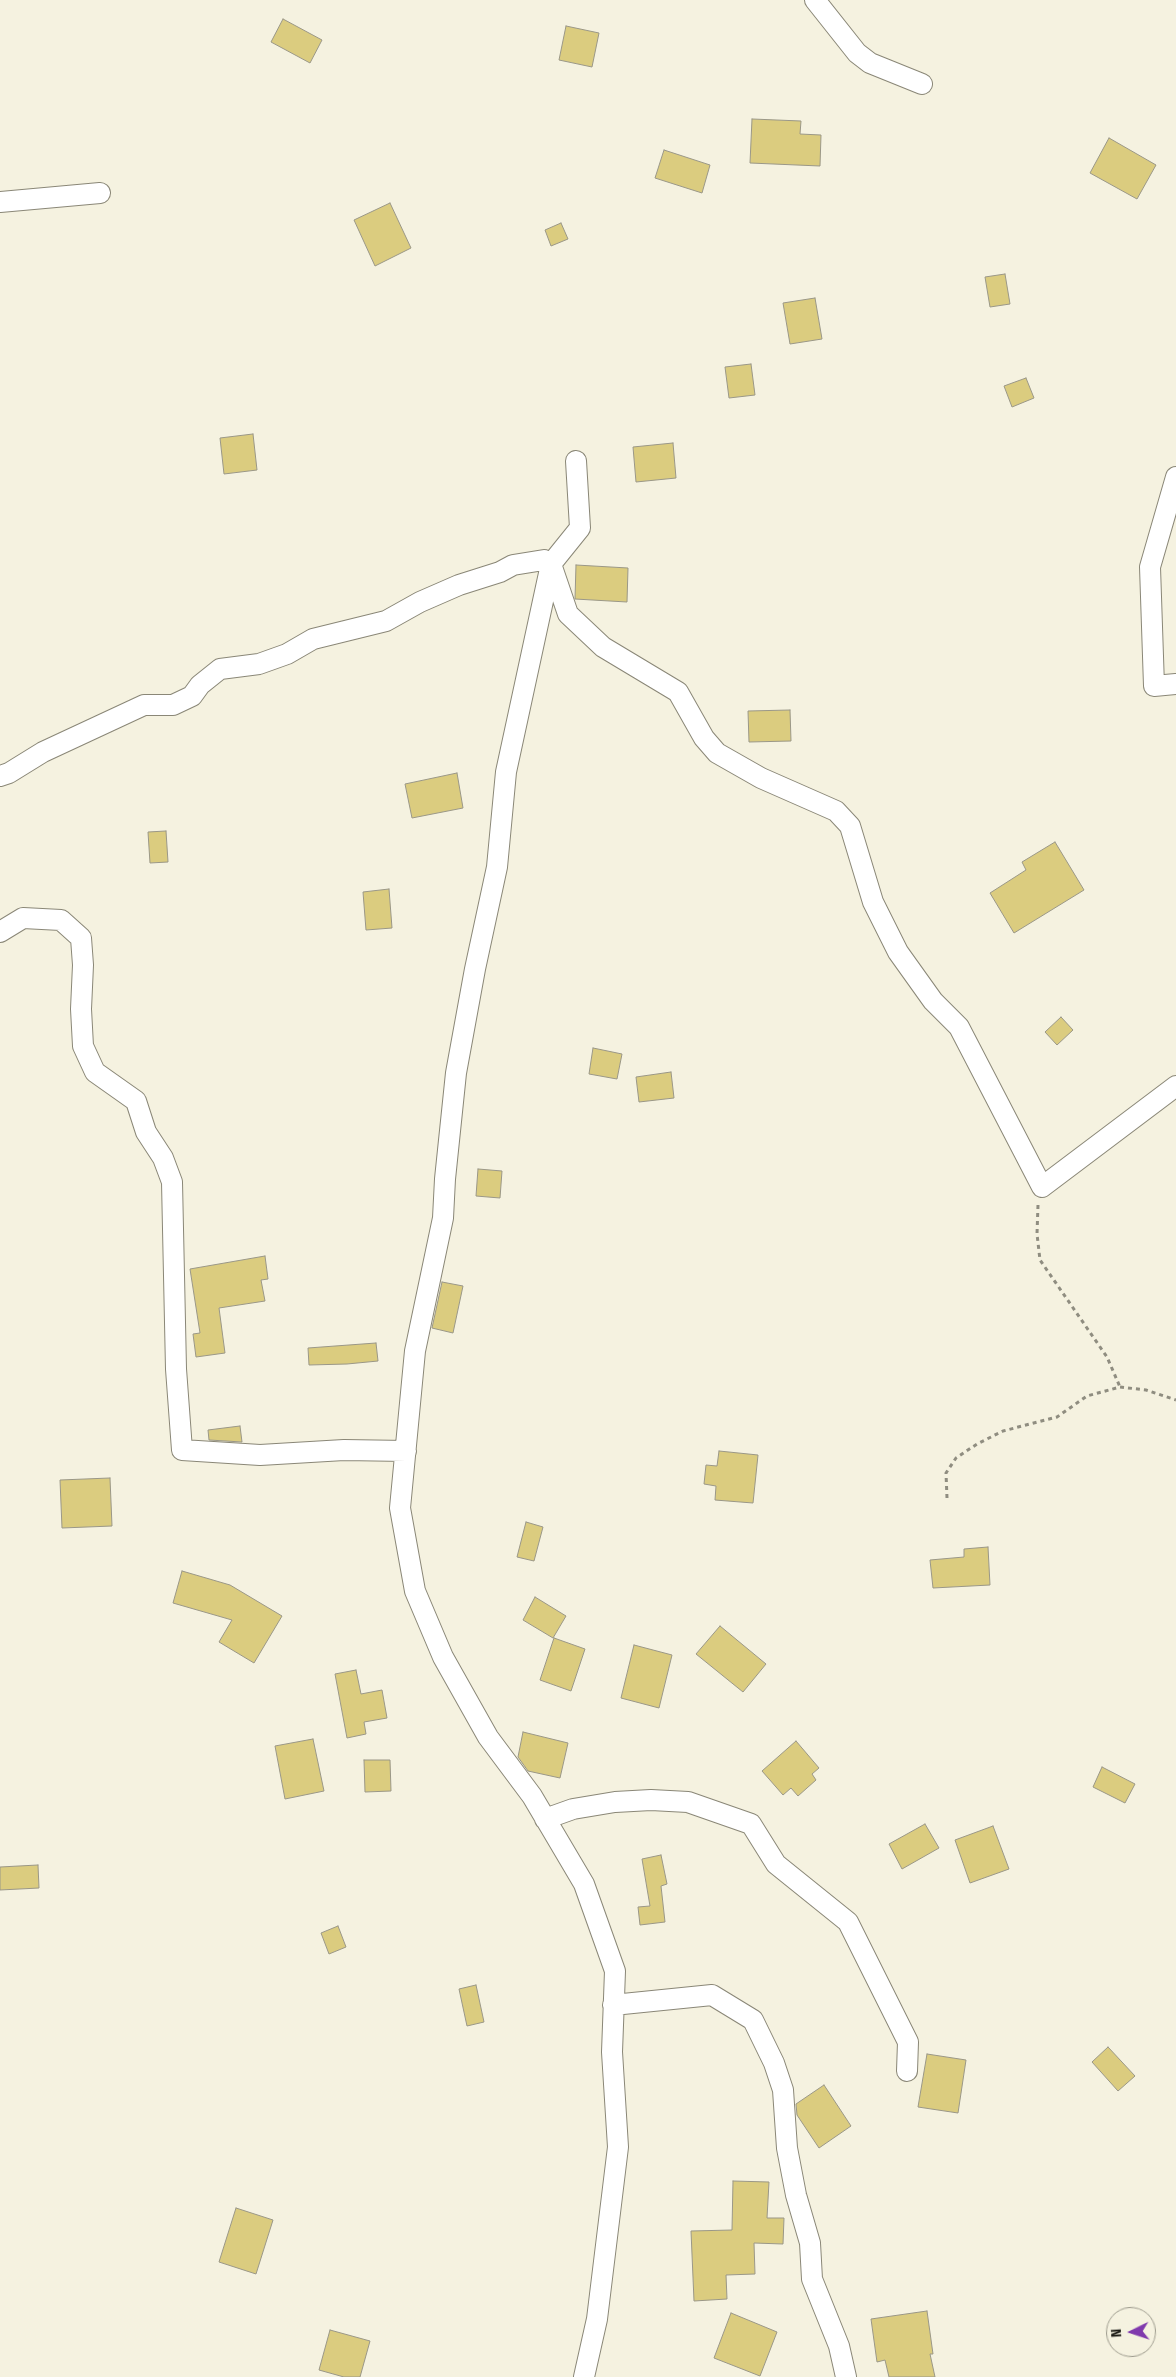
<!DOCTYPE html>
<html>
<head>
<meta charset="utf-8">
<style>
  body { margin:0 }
  #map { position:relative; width:1176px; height:2377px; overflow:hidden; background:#f5f2e0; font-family:"Fira Sans Condensed",sans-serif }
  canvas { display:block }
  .north { position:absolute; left:1106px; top:2307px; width:50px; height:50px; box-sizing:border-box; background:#f5f2e0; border:1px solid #9e9c8e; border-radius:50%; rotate:266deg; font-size:14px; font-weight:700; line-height:20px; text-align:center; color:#1b1a14 }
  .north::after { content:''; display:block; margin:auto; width:18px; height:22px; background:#803aad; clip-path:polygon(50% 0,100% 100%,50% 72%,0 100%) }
</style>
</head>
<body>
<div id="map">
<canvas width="1176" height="2377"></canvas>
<div class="north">N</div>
</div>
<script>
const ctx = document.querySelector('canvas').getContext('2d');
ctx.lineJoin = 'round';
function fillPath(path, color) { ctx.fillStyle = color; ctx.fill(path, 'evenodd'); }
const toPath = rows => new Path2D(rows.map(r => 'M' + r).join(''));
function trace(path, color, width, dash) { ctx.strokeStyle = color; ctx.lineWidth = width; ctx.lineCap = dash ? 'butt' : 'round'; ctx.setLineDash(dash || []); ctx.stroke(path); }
const building = toPath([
  [283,19,322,40,310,63,271,42,283,19],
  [566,26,599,33,592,67,559,60,566,26],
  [752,119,801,121,800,134,821,135,820,166,750,163,752,119],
  [1109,138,1156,165,1137,199,1090,173,1109,138],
  [664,150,710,165,702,193,655,178,664,150],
  [390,203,411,248,375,266,354,220,390,203],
  [561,223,568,239,551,246,545,230,561,223],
  [1005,274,1010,304,990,307,985,277,1005,274],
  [815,298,822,339,790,344,783,303,815,298],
  [751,364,755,395,729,398,725,367,751,364],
  [1026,378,1034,398,1012,407,1004,386,1026,378],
  [253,434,257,470,224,474,220,438,253,434],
  [673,443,676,478,636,482,633,447,673,443],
  [576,565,628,568,627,602,575,599,576,565],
  [790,710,791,741,749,742,748,711,790,710],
  [457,773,463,808,412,818,405,784,457,773],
  [166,831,168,862,150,863,148,832,166,831],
  [1055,842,1084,890,1014,933,990,893,1026,870,1022,862,1055,842],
  [389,889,392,928,366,930,363,892,389,889],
  [1061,1017,1073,1030,1057,1045,1045,1032,1061,1017],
  [593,1048,622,1054,617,1079,589,1074,593,1048],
  [671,1072,674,1098,639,1102,636,1077,671,1072],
  [478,1169,502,1171,500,1198,476,1196,478,1169],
  [265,1256,268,1279,261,1280,265,1301,219,1308,225,1353,196,1357,193,1334,200,1333,190,1269,265,1256],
  [442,1282,463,1286,453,1333,432,1328,442,1282],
  [376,1343,378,1361,347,1364,309,1365,308,1348,376,1343],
  [240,1426,242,1442,209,1440,208,1430,240,1426],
  [719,1451,758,1455,753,1503,715,1500,716,1486,704,1484,706,1465,717,1466,719,1451],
  [110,1478,112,1526,62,1528,60,1480,110,1478],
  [526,1522,543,1527,534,1561,517,1557,526,1522],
  [988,1547,990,1585,933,1588,930,1560,964,1557,964,1549,988,1547],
  [182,1571,230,1585,282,1616,254,1663,219,1642,232,1620,173,1603,182,1571],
  [535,1597,566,1616,553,1638,523,1620,535,1597],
  [720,1626,766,1664,743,1692,696,1654,720,1626],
  [554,1638,585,1649,571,1691,540,1680,554,1638],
  [634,1645,672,1655,659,1708,621,1698,634,1645],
  [356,1670,361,1694,382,1690,387,1718,364,1722,366,1734,347,1738,335,1674,356,1670],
  [523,1732,568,1743,560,1778,528,1771,518,1757,523,1732],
  [313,1739,324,1791,285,1799,275,1746,313,1739],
  [796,1741,819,1768,812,1774,816,1780,798,1796,791,1788,783,1795,762,1771,796,1741],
  [364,1760,390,1760,391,1791,365,1792,364,1760],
  [1102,1767,1135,1784,1125,1803,1093,1787,1102,1767],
  [925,1824,939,1848,902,1869,889,1844,925,1824],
  [993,1826,1009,1869,970,1883,955,1840,993,1826],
  [661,1855,667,1884,661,1886,665,1922,640,1925,638,1907,650,1906,642,1859,661,1855],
  [38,1865,39,1888,0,1890,0,1867,38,1865],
  [338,1926,346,1947,329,1954,321,1933,338,1926],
  [476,1985,484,2022,467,2026,459,1989,476,1985],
  [1108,2047,1135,2076,1118,2091,1092,2062,1108,2047],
  [927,2054,966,2060,958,2113,918,2107,927,2054],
  [824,2085,851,2126,819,2148,797,2115,796,2104,824,2085],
  [733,2181,769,2182,767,2218,784,2218,783,2244,754,2243,755,2274,726,2275,727,2299,694,2301,691,2231,732,2230,733,2181],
  [236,2208,273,2220,256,2274,219,2262,236,2208],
  [927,2311,933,2354,930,2354,935,2377,889,2377,885,2360,877,2362,871,2319,927,2311],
  [731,2313,777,2332,760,2376,714,2358,731,2313],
  [330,2330,370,2341,360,2377,344,2377,319,2370,330,2330]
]);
fillPath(building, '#dbcc7f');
trace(building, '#9a9787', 1);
const minor = toPath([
  [815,0,857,53,870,63,922,84],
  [0,202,100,193],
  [576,461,580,528,551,564,506,772,497,867,475,969,456,1073,445,1179,443,1218,415,1351,400,1508,415,1591,443,1657,488,1737,532,1796,584,1884,615,1971,612,2052,618,2147,597,2319,584,2377],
  [1176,477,1150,567,1154,686,1176,684],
  [0,776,9,773,43,752,144,705,173,705,192,696,200,685,220,669,259,664,287,654,313,639,386,621,420,602,459,585,500,572,513,565,544,560,551,564,568,614,603,647,678,692,704,738,717,753,761,778,836,811,850,826,873,902,898,952,933,1001,959,1027,1042,1187,1176,1086],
  [0,932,23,918,61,920,81,938,83,965,81,1009,83,1046,95,1072,136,1101,146,1132,163,1158,172,1182,176,1369,182,1450,260,1455,344,1450,406,1451],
  [545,1819,573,1809,615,1802,651,1800,688,1802,751,1824,776,1864,848,1922,908,2042,907,2071],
  [613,2005,712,1995,753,2020,774,2063,783,2090,787,2148,796,2195,810,2243,812,2279,839,2346,846,2377]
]);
trace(minor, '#8a8777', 22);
trace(toPath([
  [1038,1205,1037,1234,1040,1260,1107,1357,1120,1387],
  [947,1498,946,1473,956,1458,977,1444,1003,1431,1057,1417,1087,1396,1120,1387,1146,1390,1176,1400]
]), '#8f8d80', 3, [4, 4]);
trace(minor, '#fff', 20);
</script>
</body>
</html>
